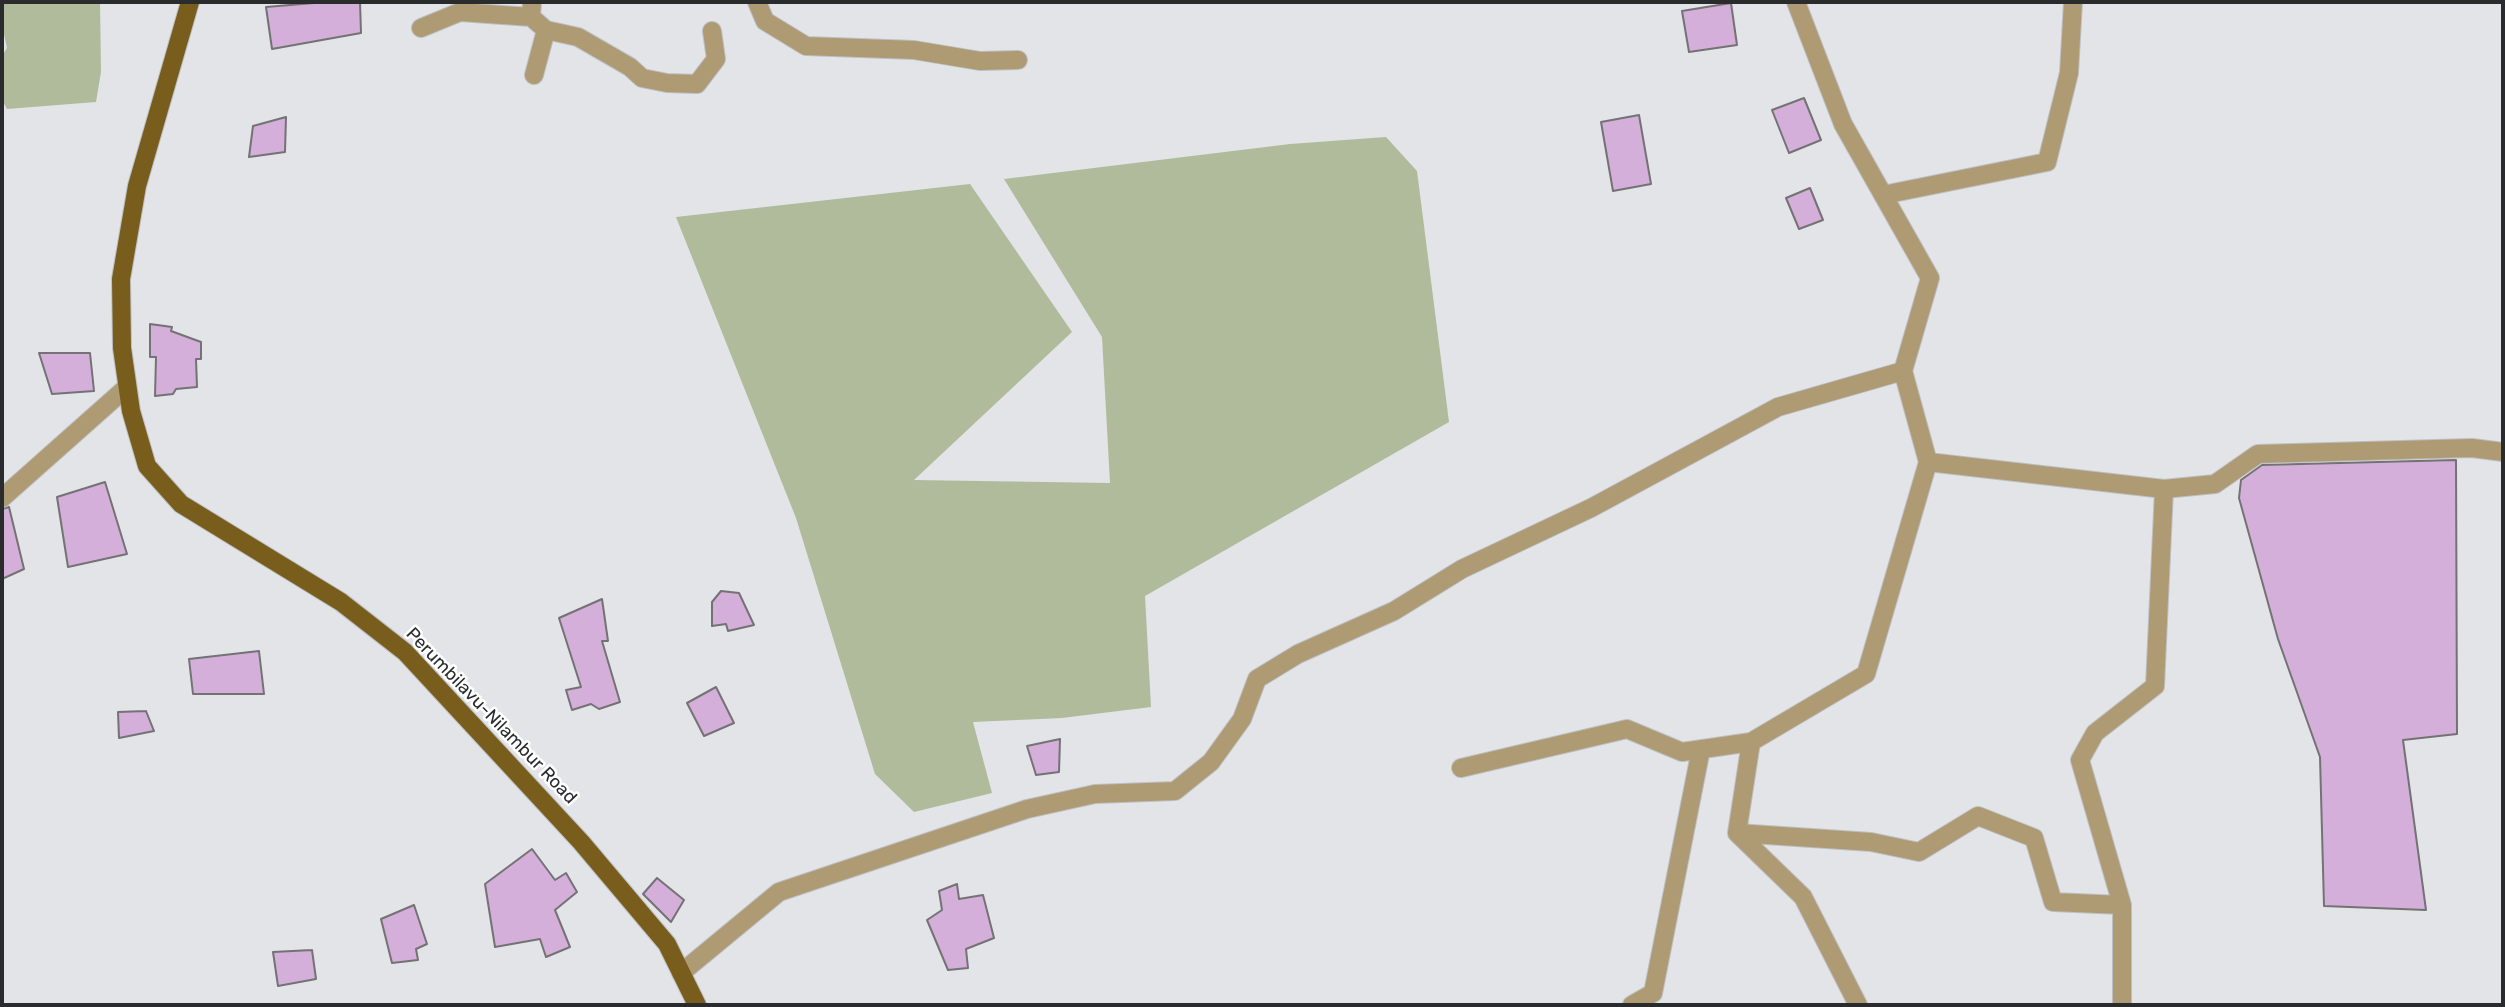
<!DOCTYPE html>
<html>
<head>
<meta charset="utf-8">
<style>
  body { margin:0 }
  #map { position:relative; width:2505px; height:1007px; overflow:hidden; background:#e2e4e7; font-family:Rubik,sans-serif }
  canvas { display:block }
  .frame { position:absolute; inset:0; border:4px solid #2a2b2c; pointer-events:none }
</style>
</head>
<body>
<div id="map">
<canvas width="2505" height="1007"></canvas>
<div class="frame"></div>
</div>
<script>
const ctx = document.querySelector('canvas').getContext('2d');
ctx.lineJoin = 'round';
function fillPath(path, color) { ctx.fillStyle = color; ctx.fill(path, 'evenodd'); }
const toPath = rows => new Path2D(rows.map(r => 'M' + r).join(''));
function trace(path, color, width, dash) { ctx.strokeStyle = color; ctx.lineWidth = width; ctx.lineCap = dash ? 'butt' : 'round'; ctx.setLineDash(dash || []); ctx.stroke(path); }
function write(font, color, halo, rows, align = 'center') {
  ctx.font = font + ' Rubik,sans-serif'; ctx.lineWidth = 5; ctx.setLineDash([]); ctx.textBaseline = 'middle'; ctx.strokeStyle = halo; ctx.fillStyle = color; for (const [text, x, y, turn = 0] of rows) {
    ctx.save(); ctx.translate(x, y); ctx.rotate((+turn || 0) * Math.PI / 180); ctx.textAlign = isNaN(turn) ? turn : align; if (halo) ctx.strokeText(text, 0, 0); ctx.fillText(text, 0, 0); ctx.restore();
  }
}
fillPath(toPath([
  [2,2,100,2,101,72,96,102,7,109,2,100,2,56,7,48,2,25],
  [1386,137,1417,171,1449,422,1145,596,1151,707,1062,718,973,722,992,793,914,812,875,774,796,518,676,217,970,184,1072,332,914,480,1110,483,1102,337,1004,179,1290,144]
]), '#b0bb9b');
const building = toPath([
  [326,2,360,2,361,33,272,49,266,7,326,2],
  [1731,3,1737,45,1689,52,1682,11,1731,3],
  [1804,98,1821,140,1789,153,1772,110,1804,98],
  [1639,115,1651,184,1613,191,1601,122,1639,115],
  [286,117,285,152,249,157,253,126,286,117],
  [1810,188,1823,220,1799,229,1786,198,1810,188],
  [150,324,172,327,171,331,201,342,201,359,196,359,197,387,176,389,173,394,155,396,156,357,150,357,150,324],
  [39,353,90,353,94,391,52,394,39,353],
  [2456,460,2457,734,2403,740,2426,910,2324,906,2320,757,2278,639,2239,498,2241,480,2262,465,2456,460],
  [105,482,127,554,68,567,57,497,105,482],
  [9,507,24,569,2,579,2,509,9,507],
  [721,591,739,593,754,625,728,631,726,624,712,626,712,602,721,591],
  [602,599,608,641,602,641,620,702,599,709,591,704,572,710,566,690,581,687,559,618,602,599],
  [259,651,264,694,193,694,189,659,259,651],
  [716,687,734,723,704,736,687,703,716,687],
  [146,711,154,731,119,738,118,712,146,711],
  [1060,739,1059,772,1036,775,1027,746,1060,739],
  [532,849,555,880,566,873,577,892,555,910,570,947,546,957,540,939,495,947,485,884,532,849],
  [657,878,684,900,671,922,643,894,657,878],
  [957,884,959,899,983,895,994,938,966,949,968,968,948,970,927,920,942,910,939,891,957,884],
  [414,905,427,944,416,949,418,960,392,963,381,919,414,905],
  [312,950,316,979,278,986,273,952,312,950]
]);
fillPath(building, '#d4afd9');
trace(building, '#747274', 2);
const minor = toPath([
  [532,2,531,17,546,30,578,37,630,67,642,78,667,83,697,84,716,59,712,31],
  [757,2,765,21,806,46,914,50,980,61,1018,60],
  [421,28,460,12,531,17],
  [534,75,546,30],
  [1883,195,2047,162,2069,73,2073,2],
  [1928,462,2164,489,2155,686,2095,733,2080,760,2122,905,2122,1005],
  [2164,489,2215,484,2258,454,2472,448,2503,452],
  [2,498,127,387],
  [1461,768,1627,729,1682,752,1751,742],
  [1737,833,1751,742,1866,674,1928,462,1903,371],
  [1737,833,1871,842,1919,852,1978,816,2034,838,2053,902,2122,905],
  [1737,833,1803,897,1858,1005],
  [681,973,779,892,1027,809,1095,794,1175,791,1211,762,1242,719,1257,679,1298,654,1394,611,1462,569,1591,508,1778,407,1903,371,1930,278,1843,124,1796,2],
  [1632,1005,1653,993,1701,749]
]);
const primary = toPath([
  [190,2,137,186,121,279,122,348,131,411,147,466,181,504,341,602,405,652,581,842,667,944,697,1005]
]);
trace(minor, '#bdbfc2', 20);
trace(primary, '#bdbfc2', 20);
trace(minor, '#ae9a73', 18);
trace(primary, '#795d1c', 18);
write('18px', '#2a2b2c', '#fff', [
  ["Perumbilavu-Nilambur Road",491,716,46]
]);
</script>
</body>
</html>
